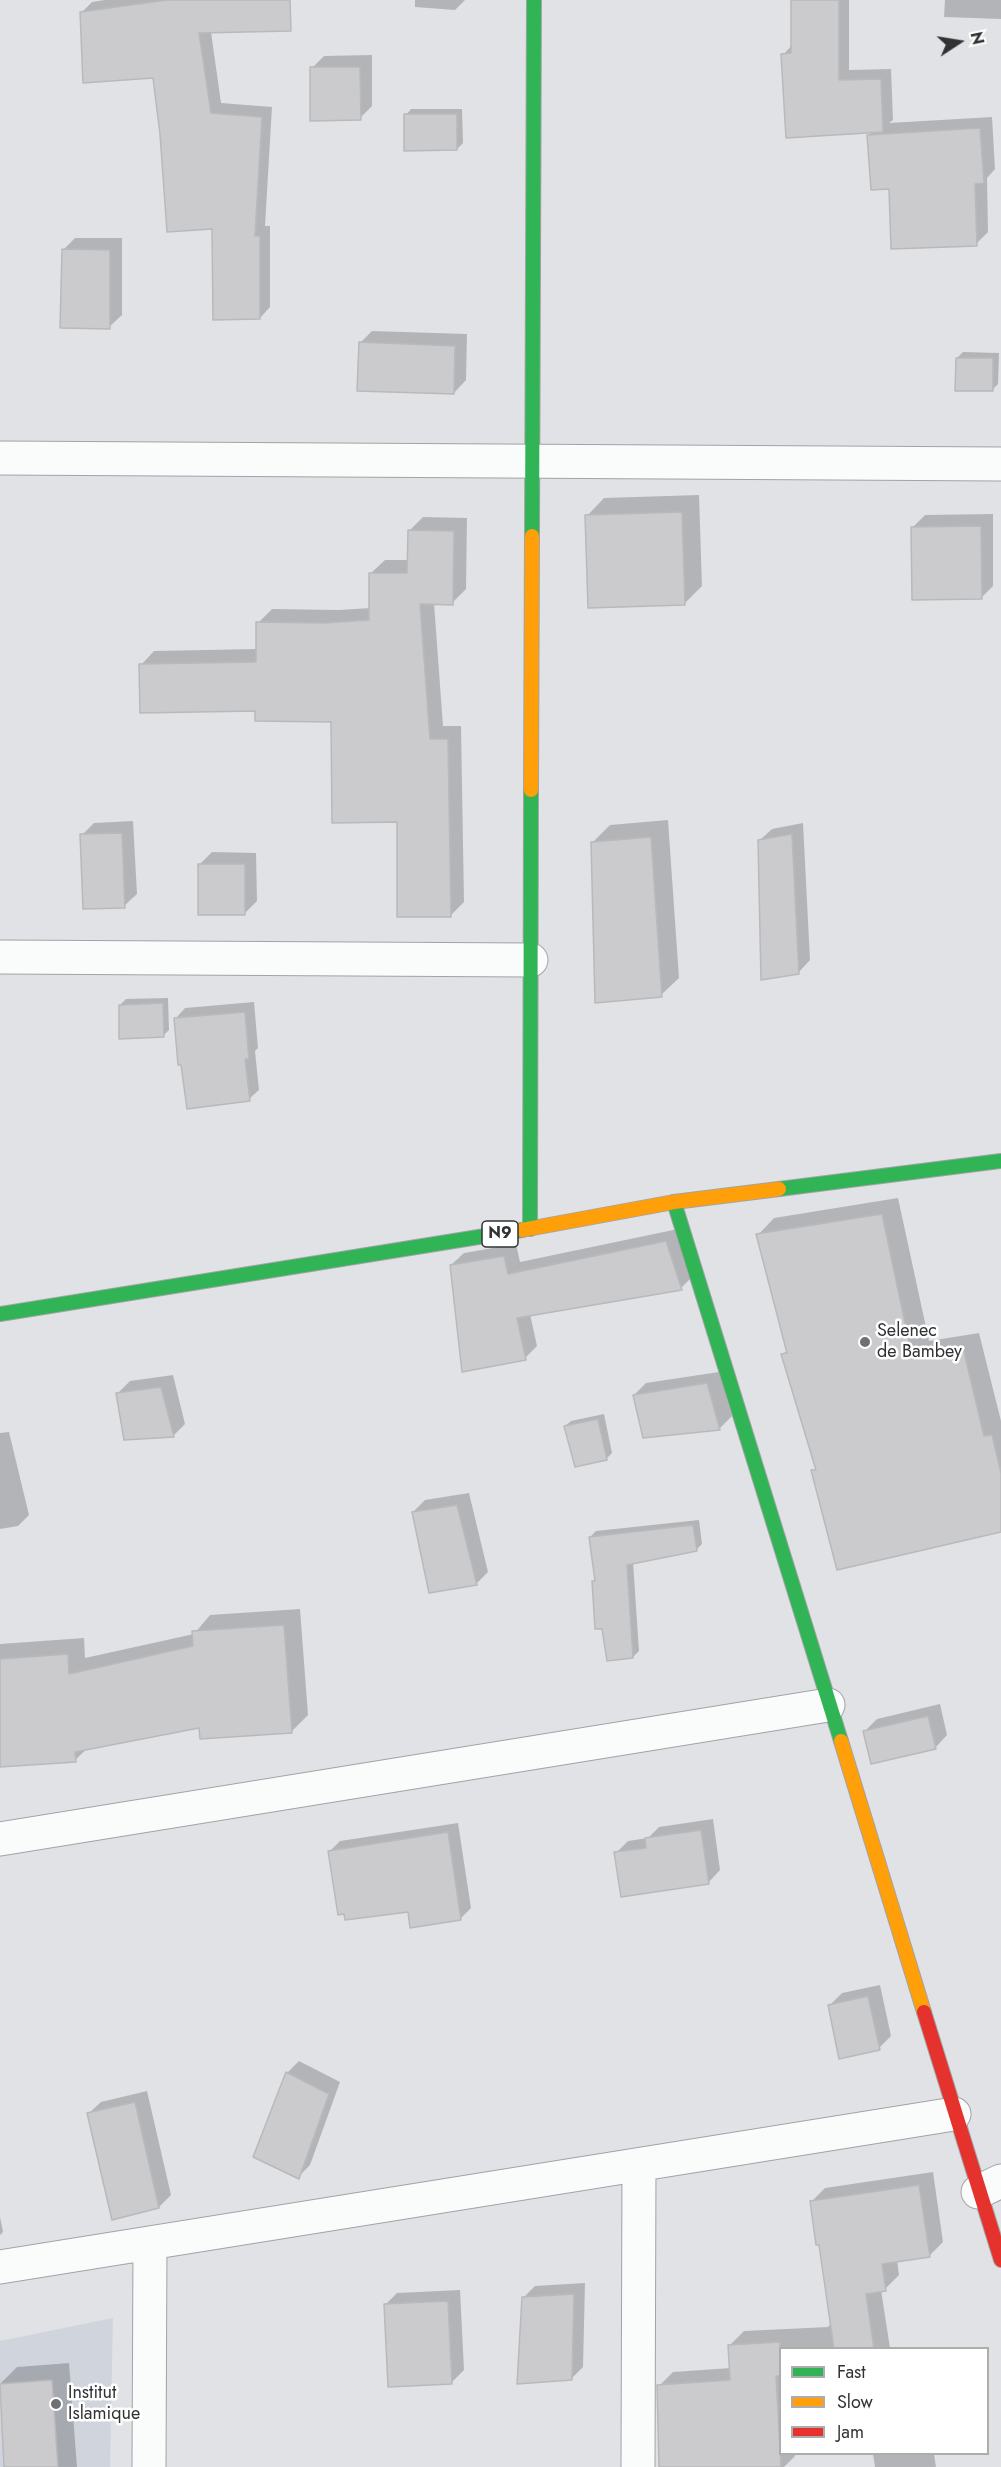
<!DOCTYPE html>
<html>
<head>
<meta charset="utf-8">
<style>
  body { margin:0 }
  #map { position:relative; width:1001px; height:2467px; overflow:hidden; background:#e0e2e5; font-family:Jost,sans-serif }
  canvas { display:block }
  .legend { position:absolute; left:779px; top:2347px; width:210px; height:108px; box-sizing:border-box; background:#fff; border:2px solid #adadae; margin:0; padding:8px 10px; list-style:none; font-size:18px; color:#313234 }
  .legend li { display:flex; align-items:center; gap:12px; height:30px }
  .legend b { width:30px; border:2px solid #adadae }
  .north { position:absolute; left:929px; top:12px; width:60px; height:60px; -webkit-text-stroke:4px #fff; paint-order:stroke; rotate:78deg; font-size:16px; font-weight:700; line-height:24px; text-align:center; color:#313234 }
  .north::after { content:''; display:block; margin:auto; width:21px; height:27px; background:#313234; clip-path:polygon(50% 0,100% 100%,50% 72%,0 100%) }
</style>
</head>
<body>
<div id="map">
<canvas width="1001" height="2467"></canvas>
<ul class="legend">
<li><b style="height:8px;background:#30b455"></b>Fast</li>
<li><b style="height:8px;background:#ff9f0a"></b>Slow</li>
<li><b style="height:8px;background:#e5322d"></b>Jam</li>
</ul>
<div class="north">N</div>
</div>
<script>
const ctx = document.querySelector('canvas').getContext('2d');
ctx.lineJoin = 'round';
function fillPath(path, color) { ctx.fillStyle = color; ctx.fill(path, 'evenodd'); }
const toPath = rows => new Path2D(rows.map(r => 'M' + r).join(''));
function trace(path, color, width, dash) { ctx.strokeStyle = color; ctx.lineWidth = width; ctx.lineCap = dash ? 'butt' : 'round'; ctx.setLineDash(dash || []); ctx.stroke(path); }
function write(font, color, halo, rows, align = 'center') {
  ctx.font = font + ' Jost,sans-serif'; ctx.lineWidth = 5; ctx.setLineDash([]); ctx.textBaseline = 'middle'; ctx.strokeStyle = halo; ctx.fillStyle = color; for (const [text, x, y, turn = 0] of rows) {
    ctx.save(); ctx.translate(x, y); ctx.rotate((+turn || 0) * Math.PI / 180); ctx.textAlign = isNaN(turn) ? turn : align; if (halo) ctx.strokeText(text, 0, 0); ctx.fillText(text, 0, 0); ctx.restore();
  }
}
fillPath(toPath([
  [113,2318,110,2467,0,2467,0,2341]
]), '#d0d5dd');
fillPath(toPath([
  [105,0,259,0,211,32,221,103,272,107,265,226,270,226,270,307,260,318,213,227,162,134,154,77,82,12,92,2],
  [415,0,465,0,455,10,415,7],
  [792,0,849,0,849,70,891,69,893,120,889,123,992,117,995,169,987,178,988,232,976,244,890,187,869,135,873,131,783,55,793,44],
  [945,0,1001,0,1001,19,944,17],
  [372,55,372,106,360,118,312,68,324,56],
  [411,109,462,109,463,143,457,149,406,115],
  [75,238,122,238,122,315,109,327,63,250],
  [372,331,467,334,466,380,454,393,360,343],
  [963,352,999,353,998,384,992,390,957,358],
  [699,495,702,586,685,603,587,516,604,498],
  [993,514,993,586,981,598,913,527,925,515],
  [423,517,467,518,466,589,452,603,434,603,443,726,461,726,464,902,450,916,398,820,332,720,257,710,141,665,154,651,257,649,258,623,272,609,339,610,371,608,371,573,385,560,409,560,409,531],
  [668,820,679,978,661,995,592,843,610,825],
  [133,821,137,894,124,906,82,835,94,823],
  [803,823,810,960,798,973,759,841,772,829],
  [212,852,256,853,257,901,244,914,200,864],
  [168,998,169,1030,163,1036,120,1005,126,999],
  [254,1002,258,1048,255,1051,259,1090,249,1099,176,1018,185,1008],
  [898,1198,929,1341,979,1333,1001,1421,1001,1530,813,1471,817,1467,782,1355,788,1350,758,1235,774,1218],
  [678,1229,693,1276,681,1288,530,1314,537,1346,525,1358,451,1265,464,1253,516,1244,520,1262],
  [719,1372,732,1416,720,1428,644,1436,634,1395,646,1383],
  [173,1375,185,1424,173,1436,118,1393,130,1381],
  [604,1414,612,1453,606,1459,565,1426,571,1421],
  [9,1432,29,1515,18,1526,0,1529,0,1433],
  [469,1493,488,1572,476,1584,413,1512,425,1500],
  [699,1520,702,1544,696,1550,633,1562,639,1651,633,1657,594,1582,596,1579,590,1537,596,1531],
  [300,1609,308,1715,292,1731,200,1726,88,1748,75,1760,0,1766,0,1644,84,1638,85,1658,194,1634,210,1615],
  [940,1704,947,1735,935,1748,865,1731,877,1719],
  [713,1819,720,1870,708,1883,616,1853,628,1841,648,1838,659,1827],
  [458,1823,471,1908,460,1919,409,1911,330,1851,340,1841],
  [880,1985,891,2036,879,2048,830,2005,842,1993],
  [299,2061,340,2082,310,2165,298,2177,287,2073],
  [147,2091,171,2195,159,2207,88,2114,101,2102],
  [933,2172,943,2242,929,2256,897,2260,899,2275,885,2289,881,2290,890,2348,780,2348,780,2454,795,2454,795,2456,784,2467,661,2467,659,2386,673,2372,731,2368,730,2345,744,2331,828,2327,831,2323,820,2243,811,2202,825,2188],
  [0,2217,3,2232,0,2235],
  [585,2283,583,2367,571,2379,523,2298,535,2286],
  [460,2290,464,2370,452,2382,385,2305,397,2293],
  [69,2363,77,2467,6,2467,0,2384,17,2367],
  [873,2454,934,2454,936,2467,875,2467]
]), '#0003');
const building = toPath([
  [167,0,290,0,291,31,199,33,211,113,262,117,255,236,260,236,260,319,213,320,212,229,167,232,160,134,153,78,83,83,80,12,167,0],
  [791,0,839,0,839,80,881,79,883,132,786,138,781,54,791,53,791,0],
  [310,67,360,67,361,120,310,121,310,67],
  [404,114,457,114,457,150,404,151,404,114],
  [980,128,984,183,975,184,977,246,891,249,889,189,871,190,867,135,980,128],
  [62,249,110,250,110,329,60,328,62,249],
  [359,342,455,346,454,394,357,391,359,342],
  [956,358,993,358,993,391,955,391,956,358],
  [682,512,685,605,588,608,585,515,682,512],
  [981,526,982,599,912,600,911,527,981,526],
  [408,530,454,531,453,605,420,604,430,739,448,739,451,917,397,917,397,822,332,823,331,722,255,721,255,711,140,713,139,664,256,662,256,622,324,623,369,620,369,573,407,573,408,530],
  [122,833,125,908,83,909,80,834,122,833],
  [792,834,799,974,761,980,758,840,792,834],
  [651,837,662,997,595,1003,591,842,651,837],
  [198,864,245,864,245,915,198,915,198,864],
  [163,1003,164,1037,119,1039,119,1005,163,1003],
  [245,1012,249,1059,245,1059,250,1101,187,1109,181,1065,178,1065,174,1018,245,1012],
  [882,1214,912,1356,963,1348,984,1436,992,1435,1001,1473,1001,1532,837,1570,811,1470,816,1470,781,1354,787,1353,756,1234,882,1214],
  [666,1241,682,1290,517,1318,526,1360,462,1372,450,1265,504,1256,508,1274,666,1241],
  [707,1383,720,1430,643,1438,633,1395,707,1383],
  [161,1387,174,1437,124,1440,116,1393,161,1387],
  [598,1419,607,1460,575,1467,564,1426,598,1419],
  [457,1505,477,1585,429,1593,412,1512,457,1505],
  [693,1525,697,1551,627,1565,633,1658,607,1661,602,1629,595,1629,592,1581,595,1581,589,1537,693,1525],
  [284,1625,292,1733,200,1739,199,1728,75,1752,76,1762,0,1767,0,1659,68,1654,69,1674,193,1646,192,1631,284,1625],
  [928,1716,936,1749,871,1764,863,1731,928,1716],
  [701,1830,709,1884,621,1897,614,1852,646,1848,645,1838,701,1830],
  [448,1832,461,1920,410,1928,408,1912,345,1920,344,1914,338,1915,328,1851,448,1832],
  [868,1996,880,2050,839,2059,828,2005,868,1996],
  [286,2072,329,2094,299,2179,253,2157,286,2072],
  [135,2102,159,2208,112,2220,87,2113,135,2102],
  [919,2185,930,2257,882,2264,886,2291,866,2294,874,2349,834,2349,819,2245,816,2245,810,2201,919,2185],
  [574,2294,572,2380,517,2384,522,2297,574,2294],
  [448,2301,452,2384,388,2387,384,2304,448,2301],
  [780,2342,780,2376,776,2376,781,2467,659,2467,657,2385,730,2380,728,2345,780,2342],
  [52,2380,58,2467,4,2467,0,2384,52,2380]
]);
fillPath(building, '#cbcacd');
trace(building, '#b9b9bb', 1.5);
const street = toPath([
  [0,458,1001,464],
  [0,957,531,960],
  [0,1839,828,1705],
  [978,2192,1001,2181],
  [0,2267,954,2114],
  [149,2467,150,2243],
  [638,2467,639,2165]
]);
const fast = toPath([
  [532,536,534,0],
  [779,1189,1001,1161],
  [674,1202,841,1741],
  [530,1229,531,790],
  [0,1314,522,1230]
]);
const slow = toPath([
  [531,790,532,536],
  [522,1230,674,1202,779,1189],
  [841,1741,924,2012]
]);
const jam = toPath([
  [924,2012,1001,2260]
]);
trace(street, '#a2a3a6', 35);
trace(fast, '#a2a3a6', 16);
trace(slow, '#a2a3a6', 16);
trace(jam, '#a2a3a6', 16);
trace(street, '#fafbfb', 33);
trace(fast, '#30b455', 14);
trace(slow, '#ff9f0a', 14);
trace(jam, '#e5322d', 14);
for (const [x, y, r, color] of [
  [865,1342,6,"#6e7072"],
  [56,2404,6,"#6e7072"]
]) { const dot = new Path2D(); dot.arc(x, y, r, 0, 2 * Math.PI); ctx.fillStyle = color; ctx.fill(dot); trace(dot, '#fff', 2); }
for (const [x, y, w] of [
  [500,1234,36]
]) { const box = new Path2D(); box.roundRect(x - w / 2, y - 13, w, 26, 4.5); ctx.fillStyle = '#fff'; ctx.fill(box); trace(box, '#313234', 1.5); }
write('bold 16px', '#313234', null, [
  ["N9",500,1234]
]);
write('18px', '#313234', '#fff', [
  ["Selenec",877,1332],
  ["de Bambey",877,1353],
  ["Institut",68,2394],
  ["Islamique",68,2415]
], 'left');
</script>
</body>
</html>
